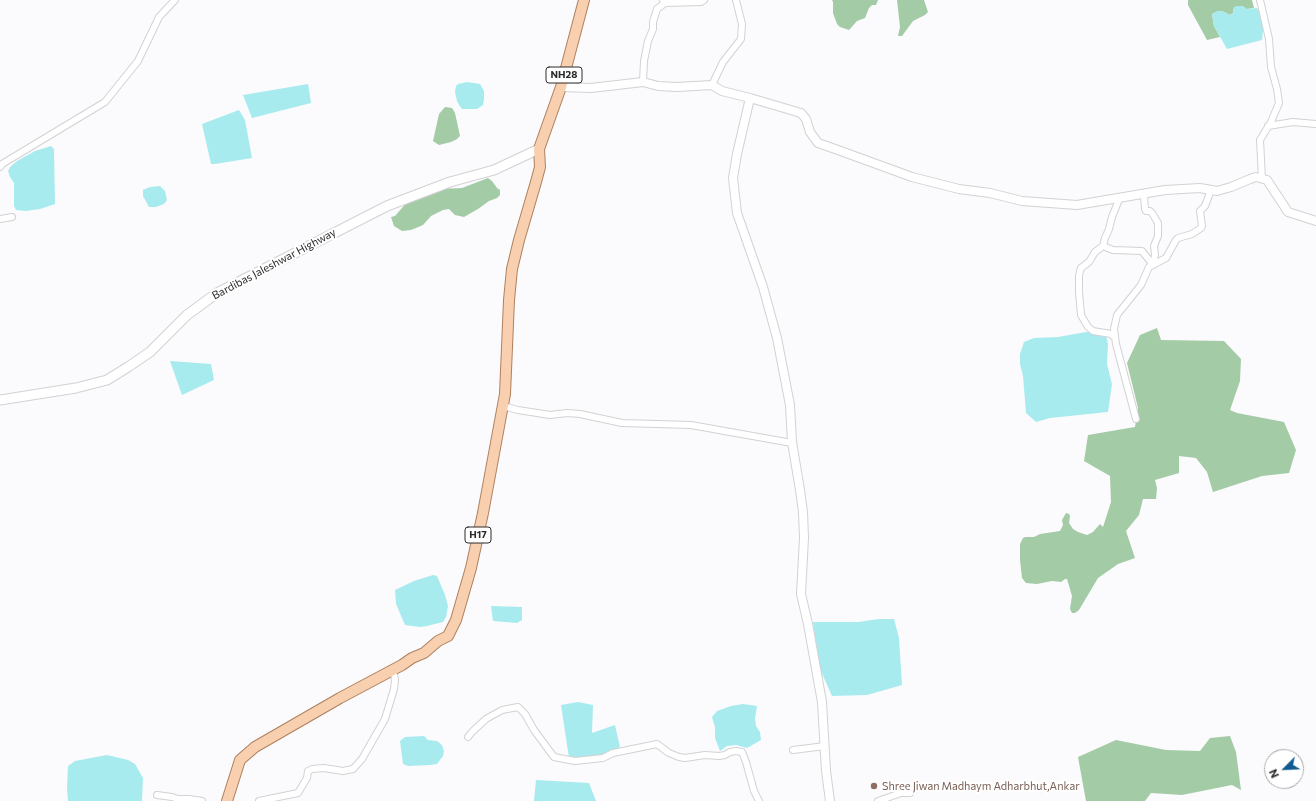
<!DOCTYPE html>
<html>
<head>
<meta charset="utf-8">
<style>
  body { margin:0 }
  #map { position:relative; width:1316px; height:801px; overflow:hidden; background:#fbfafd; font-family:Commissioner,sans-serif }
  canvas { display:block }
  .north { position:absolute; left:1264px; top:749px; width:40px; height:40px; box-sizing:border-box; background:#fff; border:1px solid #aaaaab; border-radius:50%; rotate:246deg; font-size:11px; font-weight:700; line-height:16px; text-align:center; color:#2b2b2c }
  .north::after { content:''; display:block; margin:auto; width:14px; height:18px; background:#115b8f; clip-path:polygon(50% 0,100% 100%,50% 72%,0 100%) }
</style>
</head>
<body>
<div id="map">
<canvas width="1316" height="801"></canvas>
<div class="north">N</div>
</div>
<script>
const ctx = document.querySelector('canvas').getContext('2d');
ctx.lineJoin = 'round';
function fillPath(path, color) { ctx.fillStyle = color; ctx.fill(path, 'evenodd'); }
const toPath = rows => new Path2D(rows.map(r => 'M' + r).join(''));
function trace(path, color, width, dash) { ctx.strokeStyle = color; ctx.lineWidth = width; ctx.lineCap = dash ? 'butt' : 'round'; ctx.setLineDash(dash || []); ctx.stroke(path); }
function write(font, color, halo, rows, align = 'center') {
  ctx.font = font + ' Commissioner,sans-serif'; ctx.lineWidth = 4; ctx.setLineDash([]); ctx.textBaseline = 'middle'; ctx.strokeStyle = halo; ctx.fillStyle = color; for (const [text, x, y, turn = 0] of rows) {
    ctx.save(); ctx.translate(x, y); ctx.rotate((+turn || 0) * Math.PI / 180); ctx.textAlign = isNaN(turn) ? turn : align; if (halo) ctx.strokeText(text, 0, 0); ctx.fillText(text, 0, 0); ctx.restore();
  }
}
fillPath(toPath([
  [832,0,878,0,876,5,872,5,869,8,865,18,857,21,849,30,840,27,837,24,833,13,833,2],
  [897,0,924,0,928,12,925,15,913,21,902,36,898,36,900,27],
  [1188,0,1252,0,1254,8,1247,9,1234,7,1233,13,1230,15,1222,11,1218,11,1212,14,1214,26,1220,37,1207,40,1188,5],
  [445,107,452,108,455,113,460,136,457,139,451,142,439,145,433,141,439,114],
  [488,178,492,181,497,188,500,190,500,195,497,198,489,201,478,209,464,217,455,215,449,209,443,210,431,216,423,225,411,230,402,231,394,226,391,217,395,216,408,201,439,189,462,188],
  [1157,328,1161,340,1224,341,1241,359,1240,381,1230,410,1237,413,1284,422,1296,450,1289,473,1262,476,1213,492,1207,472,1196,458,1179,456,1179,473,1155,480,1157,488,1156,499,1143,499,1139,515,1126,531,1135,558,1118,564,1098,578,1079,610,1075,613,1072,613,1070,609,1072,596,1067,579,1065,579,1061,582,1052,581,1037,584,1026,583,1022,578,1020,560,1020,544,1023,538,1025,537,1034,537,1040,534,1060,531,1063,525,1062,520,1066,513,1069,514,1070,516,1069,523,1073,529,1078,532,1087,535,1093,532,1100,524,1103,527,1111,502,1110,476,1084,461,1088,435,1135,427,1138,408,1127,363,1140,335],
  [1230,736,1236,752,1241,790,1232,785,1182,795,1151,793,1145,801,1086,801,1078,757,1116,740,1166,750,1200,751,1210,738]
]), '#a3cba5');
fillPath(toPath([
  [1237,6,1243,6,1247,9,1257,8,1264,21,1262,40,1227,49,1214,26,1212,14,1218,11,1222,11,1230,15,1233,13,1234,7],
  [467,82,480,84,484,91,484,99,483,105,477,109,462,109,459,105,457,101,455,92,456,86,458,84],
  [308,84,311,103,252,118,243,95],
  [239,110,245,120,252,158,215,164,211,164,202,124],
  [51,146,54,149,55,204,40,209,26,211,16,210,14,206,14,183,10,177,8,171,10,167,17,161,35,151],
  [160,186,165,191,167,200,164,204,156,207,149,207,143,196,143,190,150,187],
  [1086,332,1100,333,1106,335,1108,344,1107,364,1112,384,1108,412,1050,418,1036,422,1026,413,1023,376,1020,364,1020,354,1024,342,1034,338,1058,337],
  [170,361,211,364,214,380,182,395],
  [433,575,437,576,445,595,448,606,446,617,443,622,427,626,420,627,405,625,396,604,395,590,414,581],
  [491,606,522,607,522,620,517,623,493,621],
  [879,619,894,619,899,638,902,685,867,695,832,696,820,669,813,622,858,622],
  [578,702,593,705,592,733,615,725,620,747,600,756,569,758,561,705],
  [743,704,757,706,755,719,756,726,760,732,761,740,747,748,736,745,727,746,720,751,715,738,715,727,712,717,717,711,731,706],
  [424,736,428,740,437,741,442,745,444,751,443,756,437,764,430,765,408,766,403,764,400,741,405,737],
  [107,755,128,760,135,764,143,778,142,801,68,801,67,789,68,766,75,761],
  [536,780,589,783,596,801,534,801]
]), '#a7ebee');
const minor = toPath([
  [1260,0,1269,39,1271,67,1277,89,1279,103,1271,122,1260,140,1262,179],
  [665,3,701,2,704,0],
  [643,82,644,61,648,41,653,29,653,22,657,9,665,3,663,0],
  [712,85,723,62,741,39,742,24,736,0],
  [1268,126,1293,122,1316,124],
  [0,167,2,164,105,102,138,61,159,17,175,0],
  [1142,194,1144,196,1145,209,1146,211,1150,211,1152,213,1158,223,1158,236,1154,246,1155,255,1153,265],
  [1120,197,1112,217,1109,229,1105,238,1103,246,1113,250,1142,251,1153,265],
  [0,219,12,217],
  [1103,246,1095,252,1089,262,1081,268,1080,271,1079,276,1079,292,1081,315,1088,327,1093,331,1111,334,1114,337],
  [503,406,518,410,550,415,567,413,580,414,622,423,691,425,792,443],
  [1136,419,1116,344,1114,329,1117,315,1141,285,1149,267,1166,258,1176,240,1178,238,1192,234,1201,228,1202,226,1200,211,1205,206,1211,190],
  [468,737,472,732,486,719,502,710,518,707,525,714,534,730,554,757,575,761,603,758,613,753,657,744,669,753,679,757,685,758,705,755,719,756,725,755,730,752,736,751,742,752,746,762,754,791,759,801],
  [793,750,825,746],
  [157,795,172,797,178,799,189,799,202,801],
  [259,801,298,793,307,778,308,771,312,769,324,768,343,771,353,769,362,759,385,719,394,689,395,680,393,669],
  [878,801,901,793,910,793]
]);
const tertiary = toPath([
  [561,87,591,88,643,82,658,86,677,87,712,85,722,91,750,98,801,113,806,119,810,132,818,143,838,150,912,177,959,189,990,193,1022,201,1077,205,1165,190,1200,188,1217,191,1231,187,1250,179,1256,177,1267,180,1288,212,1316,221],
  [750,98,737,154,733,178,737,213,763,287,777,338,790,405,792,442,800,490,803,512,804,538,801,594,808,624,822,702,826,771,830,801]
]);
const secondary = toPath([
  [0,400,76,388,107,380,128,367,150,352,187,315,217,293,387,206,450,182,494,170,539,149]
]);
const primary = toPath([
  [227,801,240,760,255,747,340,698,402,665,412,658,424,653,438,641,448,636,456,620,471,568,483,513,505,394,509,300,512,269,519,240,536,182,540,167,539,149,561,87,584,0]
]);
trace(minor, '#d2d1d4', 8);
trace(tertiary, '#d2d1d4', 10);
trace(secondary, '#d2d1d4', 11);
trace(primary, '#ae815e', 12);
trace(minor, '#fff', 6);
trace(tertiary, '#fff', 8);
trace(secondary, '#fff', 9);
trace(primary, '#f8cfaf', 10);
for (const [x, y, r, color] of [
  [874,786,4,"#8d6e63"]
]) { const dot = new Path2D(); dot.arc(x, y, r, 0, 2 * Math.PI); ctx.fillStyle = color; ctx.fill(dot); trace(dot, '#fff', 1.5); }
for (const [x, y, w] of [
  [564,75,36],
  [478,535,26]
]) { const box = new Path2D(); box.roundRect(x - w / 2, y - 8, w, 16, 3); ctx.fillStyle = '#fff'; ctx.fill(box); trace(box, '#2b2b2c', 1); }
write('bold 10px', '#2b2b2c', null, [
  ["NH28",564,75],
  ["H17",478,535]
]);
write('11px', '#2b2b2c', '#fff', [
  ["Bardibas Jaleshwar Highway",274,264,-28]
]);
write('11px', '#785e54', '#fff', [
  ["Shree Jiwan Madhaym Adharbhut,Ankar",882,786]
], 'left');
</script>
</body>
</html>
